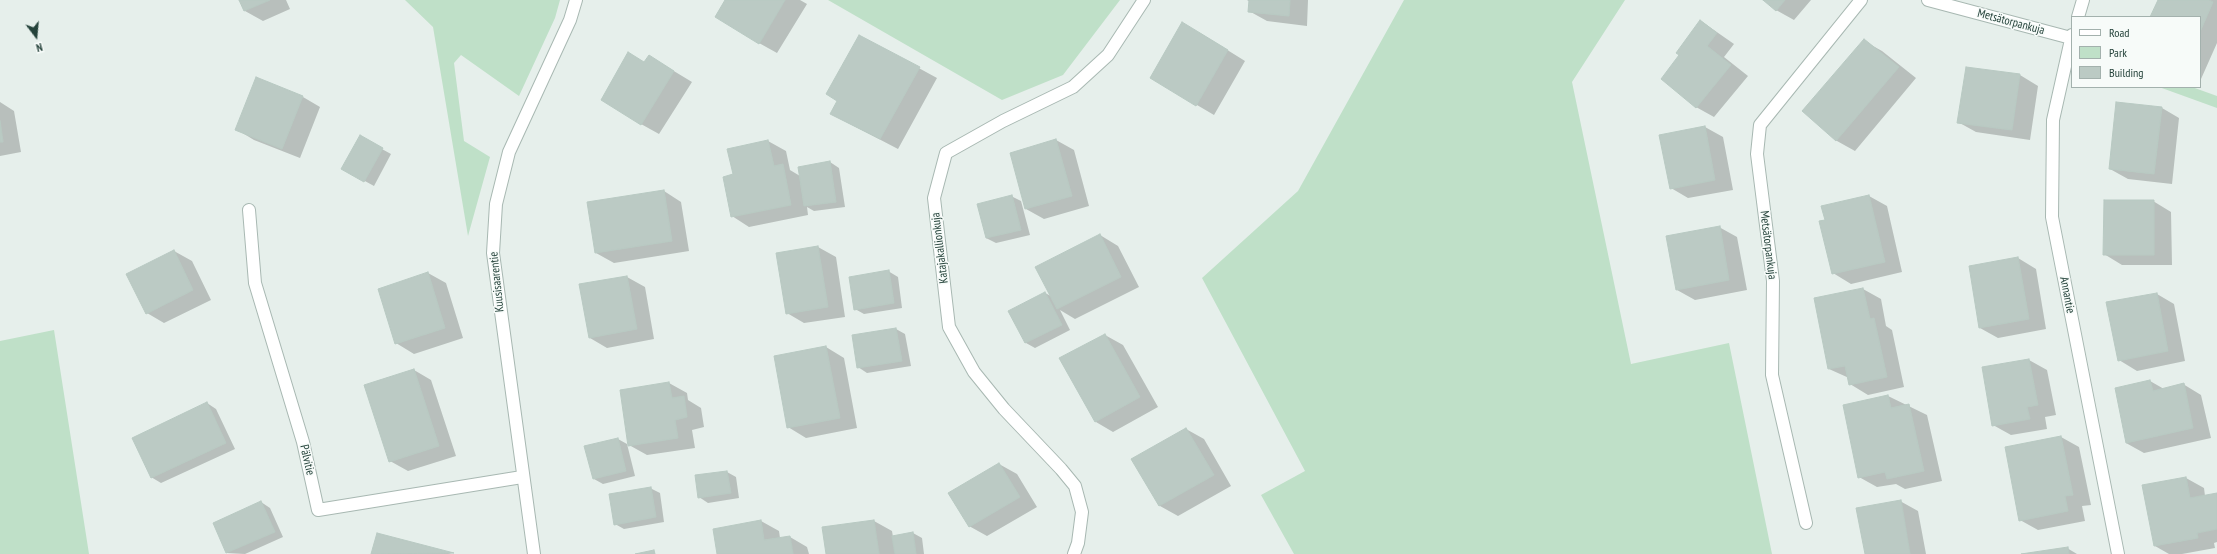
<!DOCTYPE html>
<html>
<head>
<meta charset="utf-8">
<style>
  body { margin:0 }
  #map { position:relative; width:2217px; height:554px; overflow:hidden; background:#e6efeb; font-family:"PT Sans Narrow",sans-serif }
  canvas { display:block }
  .legend { position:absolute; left:2071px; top:16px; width:130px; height:72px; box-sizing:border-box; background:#f7fbf9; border:1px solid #a3b1ad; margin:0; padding:5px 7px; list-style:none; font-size:12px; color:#24423a }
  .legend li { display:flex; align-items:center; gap:8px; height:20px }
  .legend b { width:20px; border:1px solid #a3b1ad }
  .north { position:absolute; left:16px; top:16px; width:40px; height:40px; -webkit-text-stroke:3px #f7fbf9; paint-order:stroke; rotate:164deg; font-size:11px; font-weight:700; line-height:16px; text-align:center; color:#24423a }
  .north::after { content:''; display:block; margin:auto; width:14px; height:18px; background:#24423a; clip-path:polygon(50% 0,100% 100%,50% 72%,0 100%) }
</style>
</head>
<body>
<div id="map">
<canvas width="2217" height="554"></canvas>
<ul class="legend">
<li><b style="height:5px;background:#fff"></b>Road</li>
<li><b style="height:11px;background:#bfe0c8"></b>Park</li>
<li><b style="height:11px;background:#bbcac4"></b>Building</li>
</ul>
<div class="north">N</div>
</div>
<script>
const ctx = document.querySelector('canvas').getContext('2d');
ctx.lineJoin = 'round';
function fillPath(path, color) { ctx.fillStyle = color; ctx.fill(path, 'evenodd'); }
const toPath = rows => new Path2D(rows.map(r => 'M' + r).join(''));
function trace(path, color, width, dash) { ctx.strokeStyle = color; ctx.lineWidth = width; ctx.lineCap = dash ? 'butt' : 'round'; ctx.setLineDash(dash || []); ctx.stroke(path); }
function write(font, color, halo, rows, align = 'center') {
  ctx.font = font + ' "PT Sans Narrow",sans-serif'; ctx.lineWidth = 3; ctx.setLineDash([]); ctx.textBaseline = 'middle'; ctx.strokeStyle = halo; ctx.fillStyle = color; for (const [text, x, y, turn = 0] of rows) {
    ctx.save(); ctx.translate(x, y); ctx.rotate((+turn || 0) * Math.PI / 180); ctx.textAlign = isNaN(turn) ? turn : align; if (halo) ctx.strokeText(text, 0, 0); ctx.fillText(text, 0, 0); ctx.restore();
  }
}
fillPath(toPath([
  [405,0,560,0,555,18,519,96,461,55,454,63,464,141,490,157,468,236,433,27],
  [828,0,1120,0,1063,75,1002,100],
  [1404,0,1625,0,1572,82,1631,364,1729,343,1772,554,1294,554,1261,495,1305,471,1202,278,1298,191],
  [2159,87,2192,87,2217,96,2217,108],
  [54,330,89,554,0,554,0,341]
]), '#bfe0c8');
fillPath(toPath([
  [240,0,286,0,290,9,263,21,245,11],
  [727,0,800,0,807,4,777,53,759,43],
  [1247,0,1308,0,1307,26,1267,21,1249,11,1250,2],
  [1764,0,1811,0,1794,20,1776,10],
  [2159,0,2217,0,2217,43,2201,79,2200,17,2151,17],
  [1701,21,1734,44,1724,57,1748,76,1714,117,1696,107],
  [1200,33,1245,61,1214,115,1151,78],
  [860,36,937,78,898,149,831,114,839,100],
  [1864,41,1882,51,1916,78,1855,151,1837,141,1804,111],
  [649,56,692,82,659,134,641,124],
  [1967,68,2020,75,2038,86,2030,140,1976,132,1958,122],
  [303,97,320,107,300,158,254,140,236,129],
  [0,102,14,111,21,152,0,156],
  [2162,108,2179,118,2172,184,2128,179,2110,169],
  [1705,127,1723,137,1733,190,1688,198,1671,188],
  [360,137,391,154,374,186,343,169],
  [1056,140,1074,150,1089,206,1044,219,1026,209,1011,154],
  [768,141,786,151,790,170,800,176,830,162,839,168,845,207,814,211,807,207,808,215,749,227,732,216,734,175],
  [664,191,681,202,689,251,614,263,596,253],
  [1011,196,1021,201,1030,235,996,243,986,238],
  [1869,196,1887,206,1902,272,1851,284,1833,273],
  [2153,201,2171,212,2172,265,2122,265,2104,254],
  [1719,227,1737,237,1747,290,1695,300,1677,290],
  [1100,235,1118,246,1139,287,1075,319,1060,310,1070,330,1035,348,1026,343,1009,312,1045,293,1051,296],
  [818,247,836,257,845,317,804,323,787,313],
  [174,251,192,261,211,300,164,323,147,313],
  [2018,258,2036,269,2046,329,1998,338,1980,328],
  [888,271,898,277,902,308,864,314,855,309],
  [428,273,446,283,463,338,414,354,396,343],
  [627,277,645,287,654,339,607,348,590,338],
  [1863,289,1881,299,1886,326,1892,330,1904,387,1868,395,1850,384,1849,378,1829,369],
  [2157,294,2174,304,2185,361,2137,371,2119,360],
  [896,329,905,334,911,366,867,373,858,367,853,336],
  [1105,335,1123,345,1158,407,1113,432,1096,422,1060,359],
  [826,347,844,358,857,428,806,438,788,427],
  [2029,360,2047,370,2056,415,2045,417,2047,429,2011,435,1993,425],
  [414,370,431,380,456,456,408,471,390,461],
  [2150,381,2164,389,2183,384,2201,395,2211,438,2144,453,2126,443],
  [669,383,687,393,688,400,701,408,704,427,692,430,695,448,647,455,629,445,621,390],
  [1888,396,1927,415,1942,481,1905,489,1896,484,1877,487,1859,477],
  [207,403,216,409,235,449,161,483,151,477],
  [1186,429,1204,439,1231,486,1178,516,1160,506,1133,459],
  [2061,437,2079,447,2091,505,2082,506,2085,521,2038,530,2020,520,2006,447],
  [618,439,627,444,635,476,603,484,594,479],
  [999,464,1017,474,1037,507,987,536,969,526],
  [727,472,736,477,739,498,708,503,699,497],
  [2186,478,2204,488,2205,496,2217,494,2217,542,2214,543,2215,548,2182,554,2169,554,2155,546],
  [650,488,660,493,664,522,624,529,615,524],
  [1900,501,1918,511,1926,554,1866,554],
  [261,502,270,508,283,537,245,554,227,553,214,523],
  [761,521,779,531,780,538,790,537,807,547,809,554,718,554],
  [874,521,892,531,893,537,913,533,922,538,924,554,827,554,823,528],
  [378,535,452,554,372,554],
  [2067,548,2077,554,2028,554]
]), '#0003');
const building = toPath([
  [239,0,270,0,244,11,239,0],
  [725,0,785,0,759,44,715,17,725,0],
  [1249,0,1290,0,1289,16,1248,12,1249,0],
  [1763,0,1785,0,1776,11,1763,0],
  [2158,0,2209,0,2213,2,2200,32,2200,17,2150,17,2158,0],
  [1700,20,1717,33,1707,46,1731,65,1696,108,1661,79,1679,55,1676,53,1700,20],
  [1182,22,1228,50,1196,106,1150,78,1182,22],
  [859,35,920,67,880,139,830,114,837,101,826,94,859,35],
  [1864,39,1899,67,1836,141,1802,111,1864,39],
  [628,52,644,62,649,55,674,71,641,125,601,100,628,52],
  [1966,67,2020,74,2012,130,1957,123,1966,67],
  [256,77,303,96,282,149,235,130,256,77],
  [2116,102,2162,107,2154,174,2109,169,2116,102],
  [0,121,3,142,0,142,0,121],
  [1705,126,1715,180,1670,189,1659,135,1705,126],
  [360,135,383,148,364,182,341,169,360,135],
  [1056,139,1072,196,1025,209,1010,153,1056,139],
  [768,140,774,166,783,164,791,205,731,217,723,177,733,174,727,149,768,140],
  [830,161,836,202,804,206,798,167,830,161],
  [664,190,672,241,595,253,587,202,664,190],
  [1012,195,1021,230,986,238,977,204,1012,195],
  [1869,195,1885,262,1832,274,1819,221,1825,220,1821,206,1869,195],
  [2104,200,2154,200,2154,255,2103,255,2104,200],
  [1720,226,1729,280,1676,290,1666,236,1720,226],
  [1100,234,1121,277,1057,309,1035,267,1100,234],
  [818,246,828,307,786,314,776,253,818,246],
  [174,250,193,290,146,314,126,274,174,250],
  [2018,257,2029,319,1979,328,1969,266,2018,257],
  [889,270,894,303,854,310,849,277,889,270],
  [428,272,445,328,395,344,378,289,428,272],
  [627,276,637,329,589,338,579,284,627,276],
  [1863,288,1870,319,1874,318,1887,377,1849,385,1845,366,1828,369,1814,298,1863,288],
  [1045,292,1062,325,1025,343,1008,311,1045,292],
  [2157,293,2168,351,2118,361,2106,302,2157,293],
  [896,328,902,361,857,368,852,335,896,328],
  [1105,334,1140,397,1095,422,1059,358,1105,334],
  [826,346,840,418,787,428,774,356,826,346],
  [2029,359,2038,405,2027,407,2030,419,1992,426,1982,367,2029,359],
  [414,369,439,446,389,462,364,385,414,369],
  [2150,380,2153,391,2184,383,2193,428,2126,443,2115,388,2150,380],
  [669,382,672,398,684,396,687,417,675,420,678,438,628,446,620,390,669,382],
  [1888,395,1891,408,1909,404,1924,471,1887,479,1885,472,1858,478,1843,405,1888,395],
  [207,402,226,443,151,478,132,438,207,402],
  [1186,428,1214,475,1159,506,1131,459,1186,428],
  [2061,436,2073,495,2065,496,2068,511,2019,521,2005,447,2061,436],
  [618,438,626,471,593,479,584,446,618,438],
  [999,463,1020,497,969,527,948,493,999,463],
  [727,471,731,493,698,498,695,475,727,471],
  [2186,477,2190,498,2217,493,2217,529,2197,533,2198,538,2154,546,2142,485,2186,477],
  [651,487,656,517,614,525,609,494,651,487],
  [1901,500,1910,554,1865,554,1856,508,1901,500],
  [261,501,275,532,226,553,213,523,261,501],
  [761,520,764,540,790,536,793,554,717,554,713,529,761,520],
  [874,520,879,554,826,554,822,527,874,520],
  [913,532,916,554,895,554,892,536,913,532],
  [377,533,454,553,371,554,377,533],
  [2068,547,2069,554,2021,554,2068,547],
  [654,550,655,554,635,554,654,550]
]);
fillPath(building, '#bbcac4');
trace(building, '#b8c9c2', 1);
const minor = toPath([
  [1928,0,2071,38],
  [2078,17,2083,0],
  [2072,35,2053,120,2052,217,2118,554],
  [249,210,255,283,303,442,318,510,522,477],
  [1806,523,1772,375,1773,281,1757,154,1760,125,1861,0],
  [534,554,493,253,496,204,509,152,570,20,576,0],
  [1074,554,1078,543,1082,512,1075,486,1061,469,1004,409,974,372,949,327,934,198,946,153,1003,121,1073,87,1108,55,1144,0]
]);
trace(minor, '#a8b8b2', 14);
trace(minor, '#fff', 12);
write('12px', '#24423a', '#f7fbf9', [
  ["Metsätorpankuja",2011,22,15],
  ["Metsätorpankuja",1768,245,83],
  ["Katajakallionkuja",940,248,-97],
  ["Kuusisaarentie",497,282,-96],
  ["Annantie",2067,295,79],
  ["Pälvitie",307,460,77]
]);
</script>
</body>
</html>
